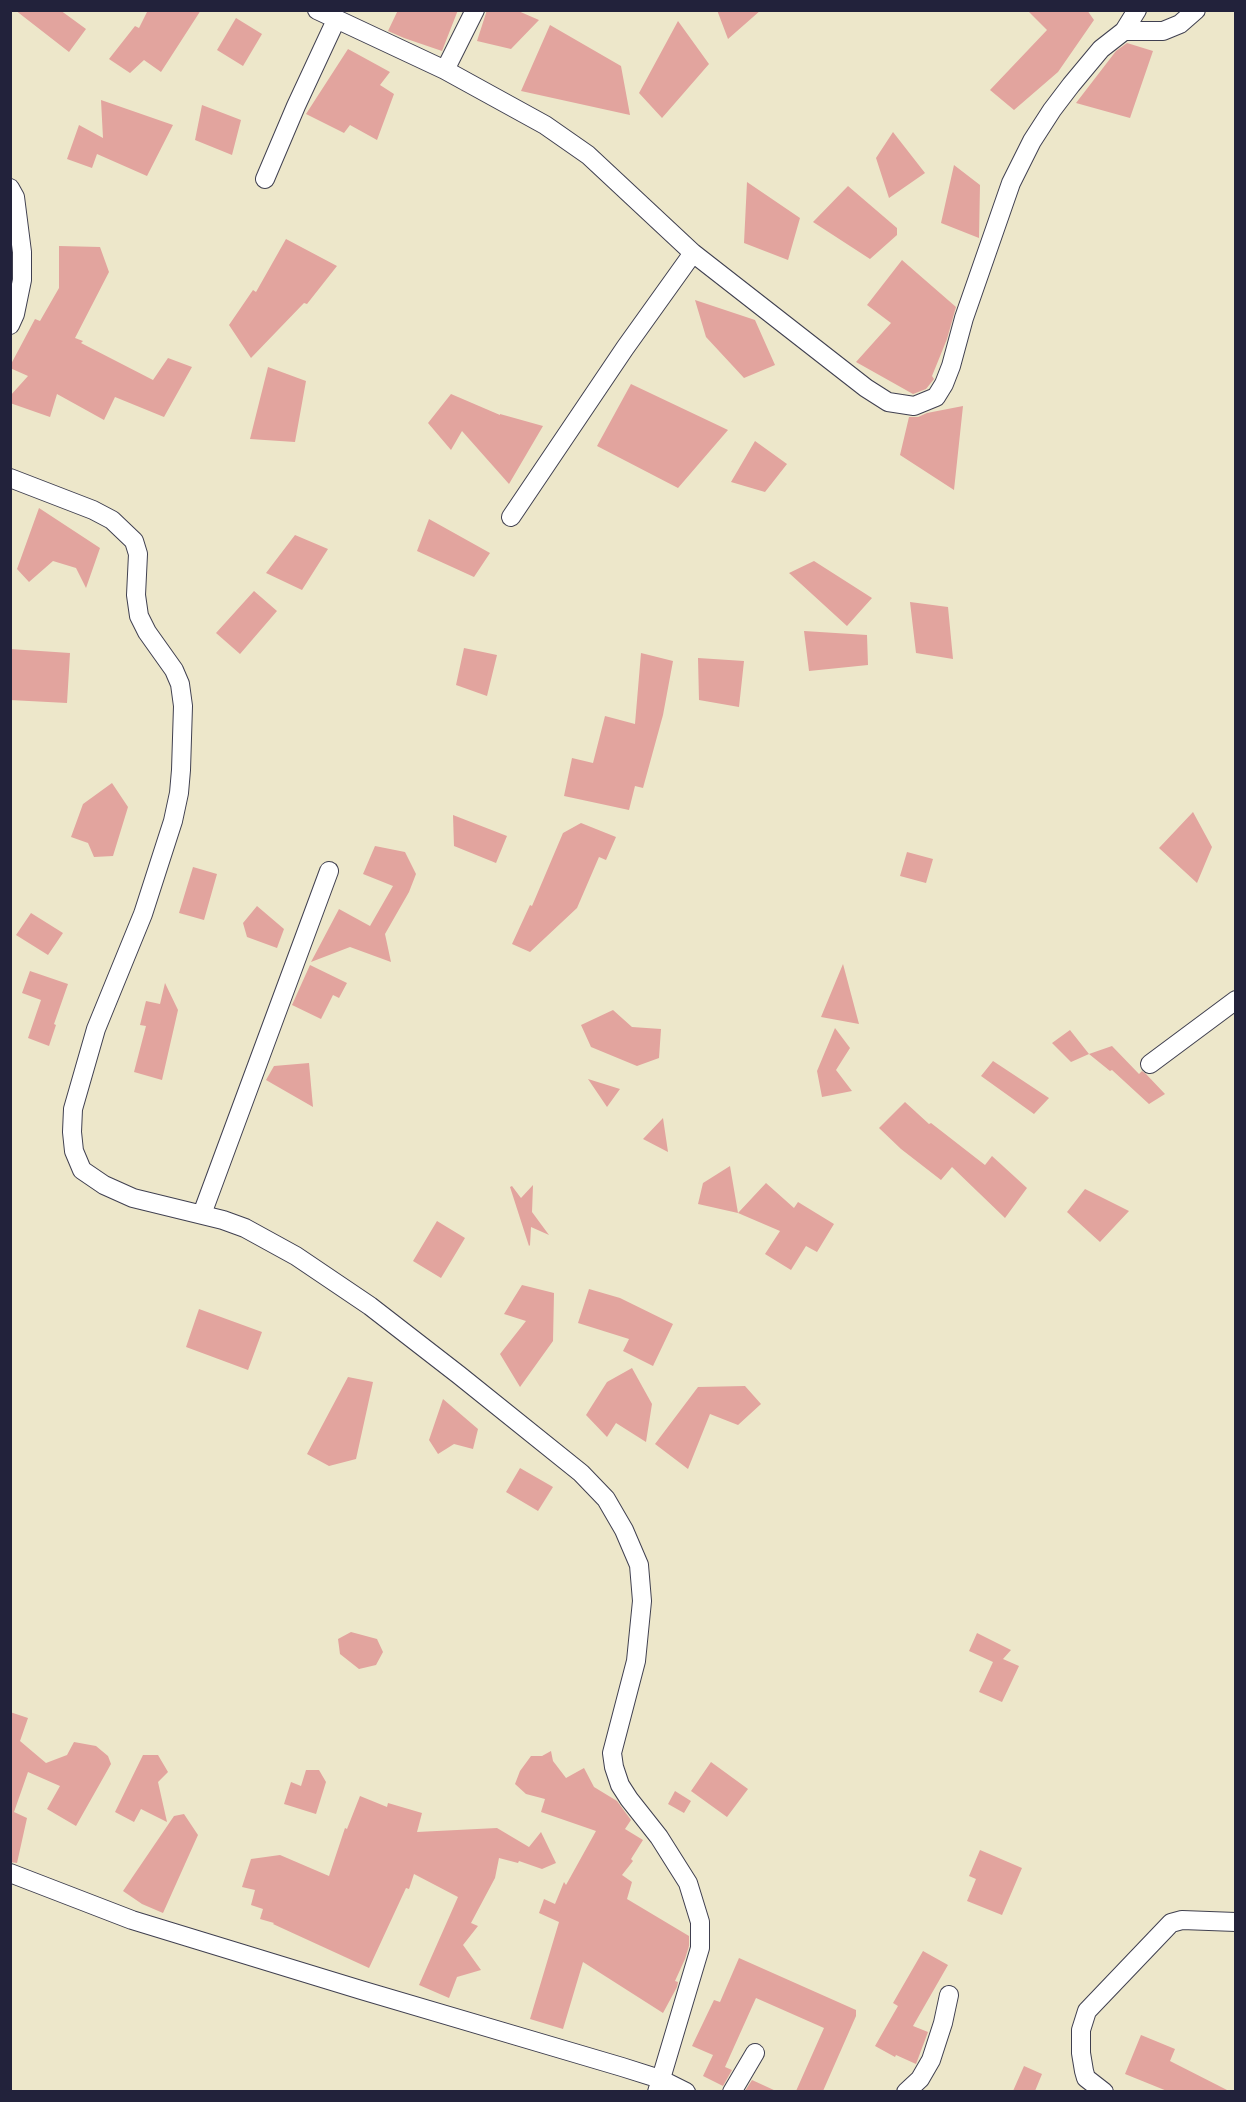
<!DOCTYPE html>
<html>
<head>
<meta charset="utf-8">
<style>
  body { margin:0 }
  #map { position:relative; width:1246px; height:2102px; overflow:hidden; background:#ede7ca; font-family:"Playpen Sans",sans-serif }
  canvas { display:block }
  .frame { position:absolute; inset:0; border:12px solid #22223b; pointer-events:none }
</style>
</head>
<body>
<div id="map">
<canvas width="1246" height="2102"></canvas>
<div class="frame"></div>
</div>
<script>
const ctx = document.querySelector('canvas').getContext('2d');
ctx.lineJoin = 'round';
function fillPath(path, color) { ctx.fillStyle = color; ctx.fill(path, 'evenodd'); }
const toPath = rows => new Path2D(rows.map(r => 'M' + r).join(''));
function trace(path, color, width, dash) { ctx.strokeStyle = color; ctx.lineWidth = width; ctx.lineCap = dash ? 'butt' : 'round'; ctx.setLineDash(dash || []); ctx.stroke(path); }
fillPath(toPath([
  [15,10,60,10,86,29,69,52],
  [148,10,201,10,161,72,144,60,130,73,109,59,135,26,139,28],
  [398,10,458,10,442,51,404,38,388,31],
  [487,10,516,10,539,20,511,49,477,41],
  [717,10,761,10,728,39],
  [1027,10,1087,10,1094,20,1058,72,1014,110,990,90,1047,30],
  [236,18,262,34,243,66,217,50],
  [678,21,709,64,662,118,639,93],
  [550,25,621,66,630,115,521,91],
  [1127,43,1153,51,1130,118,1076,103,1116,51],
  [348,49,390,72,380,85,394,94,377,140,350,125,344,133,306,114],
  [101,100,173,125,147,176,97,154,92,168,67,159,79,125,103,138],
  [202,105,241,120,232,155,195,140],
  [893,132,925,173,889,198,876,158],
  [954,165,980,185,979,238,941,223],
  [747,182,800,218,788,260,744,243],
  [848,186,897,228,897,235,870,259,813,222],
  [286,239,337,266,307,304,304,303,251,358,229,325,253,290,256,292],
  [59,246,100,247,109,272,75,338,83,341,81,343,153,380,168,358,192,367,164,417,115,397,104,420,57,394,50,417,10,403,10,396,28,376,10,368,10,366,35,319,40,321,59,288],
  [902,260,956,307,947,339,932,376,934,379,926,389,913,394,856,362,891,323,867,305],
  [695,300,755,320,775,365,744,378,706,337],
  [268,367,306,381,295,442,250,439],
  [631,384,728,430,678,488,597,446],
  [451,394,500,415,500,414,543,426,509,484,462,431,451,450,428,423],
  [963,406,954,490,900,455,909,417,918,417,927,413],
  [755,441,787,464,765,492,731,482],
  [39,508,100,548,86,588,76,568,53,561,29,582,17,569],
  [429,519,490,553,474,577,417,551],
  [295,535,328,549,302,590,266,573],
  [814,561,872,598,847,626,789,573],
  [254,591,277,611,240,654,216,633],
  [910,602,948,607,953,659,916,653],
  [804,631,867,635,868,665,809,671],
  [464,648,497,655,487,696,456,685],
  [10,649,70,653,67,703,10,700],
  [641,653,673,661,663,715,643,788,635,786,629,810,564,796,572,758,593,763,605,716,635,724],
  [698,658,744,661,739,707,699,700],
  [112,783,128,807,113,856,94,857,88,843,71,837,83,804],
  [1193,812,1212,847,1197,883,1159,848],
  [453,815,507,836,496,863,454,846],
  [581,823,616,837,606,860,599,857,577,908,530,952,512,944,530,905,532,906,563,833],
  [375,846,405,852,416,874,409,892,385,934,391,962,350,947,311,962,339,909,370,926,393,886,363,874],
  [907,852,933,859,926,883,900,876],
  [193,867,217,874,204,920,179,913],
  [257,906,284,929,277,948,247,937,243,923],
  [31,913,63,933,48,955,16,935],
  [843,964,859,1024,821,1017],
  [310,965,347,983,339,998,333,995,321,1019,292,1005],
  [30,971,68,984,54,1024,56,1025,49,1046,28,1038,41,1000,22,993],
  [165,983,178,1010,162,1080,134,1072,146,1026,140,1025,146,1001,160,1004],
  [613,1010,632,1027,661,1029,659,1058,637,1066,591,1047,581,1025],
  [835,1028,850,1048,836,1070,852,1091,822,1097,817,1071],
  [1070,1030,1089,1054,1071,1062,1052,1043],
  [1112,1046,1139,1074,1142,1071,1146,1074,1165,1094,1149,1104,1112,1070,1110,1071,1089,1054],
  [993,1061,1049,1098,1034,1114,981,1076],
  [309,1063,313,1107,266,1080,274,1066],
  [588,1079,620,1089,607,1107],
  [905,1102,929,1124,931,1123,985,1165,992,1156,1027,1188,1005,1218,952,1167,941,1180,901,1149,879,1128],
  [663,1118,668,1152,643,1139],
  [730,1166,738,1213,698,1204,703,1183],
  [766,1183,794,1208,798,1202,834,1224,817,1252,806,1246,791,1270,765,1254,780,1231,738,1213],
  [533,1185,532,1212,549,1235,531,1227,530,1245,529,1246,510,1187,512,1186,521,1198],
  [1085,1189,1129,1211,1100,1242,1067,1212],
  [437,1221,465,1238,441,1278,413,1261],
  [522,1285,554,1293,553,1341,520,1387,500,1354,526,1321,504,1314],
  [589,1289,620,1298,673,1324,653,1366,623,1351,629,1339,578,1323],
  [199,1309,262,1332,248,1370,186,1347],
  [632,1368,652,1404,646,1442,616,1423,607,1437,586,1415,607,1382],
  [348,1377,373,1382,356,1459,329,1466,307,1454],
  [745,1386,761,1404,738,1425,710,1414,688,1469,655,1444,698,1387],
  [443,1399,478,1429,473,1449,454,1444,438,1454,429,1440],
  [520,1468,553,1487,538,1511,506,1492],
  [351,1632,377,1639,383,1652,376,1665,359,1669,340,1654,338,1639],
  [977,1633,1011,1650,1003,1659,1019,1666,1002,1702,979,1692,993,1662,969,1651],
  [10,1712,28,1718,20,1741,46,1763,67,1755,74,1742,96,1746,108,1756,111,1764,76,1826,47,1809,60,1786,28,1772,14,1812,27,1818,17,1863,10,1862],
  [551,1751,553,1761,566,1778,584,1768,594,1787,617,1801,631,1820,625,1829,643,1840,631,1859,633,1861,622,1875,632,1882,627,1899,689,1936,689,1946,685,1959,675,1981,678,1982,677,1987,663,2013,583,1962,563,2029,530,2019,559,1922,539,1913,544,1899,555,1904,564,1882,566,1885,596,1831,541,1812,545,1799,526,1794,515,1784,520,1771,531,1756,542,1756],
  [143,1755,158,1755,168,1772,158,1782,167,1822,141,1809,134,1822,115,1812],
  [711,1762,748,1789,727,1817,691,1791],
  [306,1770,319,1770,326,1782,316,1814,284,1804,291,1782,301,1786],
  [675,1791,691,1801,684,1813,668,1804],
  [360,1796,387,1807,388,1803,422,1813,417,1832,497,1828,529,1847,541,1832,556,1863,542,1869,519,1861,518,1863,499,1858,495,1878,471,1923,478,1926,463,1945,481,1970,457,1977,449,1998,419,1985,458,1897,414,1874,409,1889,406,1888,369,1968,273,1924,274,1923,260,1919,263,1909,251,1905,255,1890,242,1887,251,1859,280,1855,329,1876,345,1828,347,1829],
  [184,1814,198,1835,163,1913,142,1904,123,1891,174,1816],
  [980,1850,1022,1868,1002,1915,967,1901,976,1879,969,1876],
  [923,1951,948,1965,913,2026,928,2032,916,2064,896,2055,895,2057,875,2046,898,2006,893,2003],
  [739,1958,856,2010,856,2016,823,2091,796,2091,824,2028,756,1998,725,2067,732,2070,723,2086,703,2076,713,2055,692,2046,714,2000,720,2002],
  [1141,2035,1175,2049,1170,2061,1229,2091,1167,2091,1125,2074],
  [1024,2066,1042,2074,1035,2091,1013,2091],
  [752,2080,776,2091,745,2091]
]), '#e2a49e');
const minor = toPath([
  [317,10,445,70],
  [475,10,445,70,545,125,588,155,693,253,866,388,888,402,914,406,936,397,944,384,951,366,964,318,1011,183,1032,141,1052,110,1071,85,1101,49,1124,31,1137,10],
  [1124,31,1163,31,1180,24,1196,10],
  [265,179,296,106,336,20],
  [10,188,15,197,22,252,22,280,15,314,10,325],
  [10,478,93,510,112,520,134,541,138,554,136,595,139,616,147,632,174,670,180,684,183,706,181,770,179,793,173,821,143,914,96,1029,73,1109,72,1132,74,1151,82,1170,104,1185,133,1198,223,1220,245,1228,296,1256,370,1306,459,1375,581,1473,606,1499,624,1530,639,1565,642,1601,636,1661,612,1753,614,1767,620,1785,629,1799,659,1837,688,1883,700,1922,700,1948,657,2092],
  [511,517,625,348,693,253],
  [1150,1064,1236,1000],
  [202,1214,329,871],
  [10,1873,132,1920,361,1990,622,2067,660,2079,686,2092],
  [732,2092,755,2053],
  [906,2092,920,2079,931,2060,943,2023,949,1995],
  [1104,2092,1086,2078,1084,2071,1081,2053,1081,2030,1087,2011,1171,1923,1182,1920,1236,1922]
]);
trace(minor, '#404050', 20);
trace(minor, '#fff', 18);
</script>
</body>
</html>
